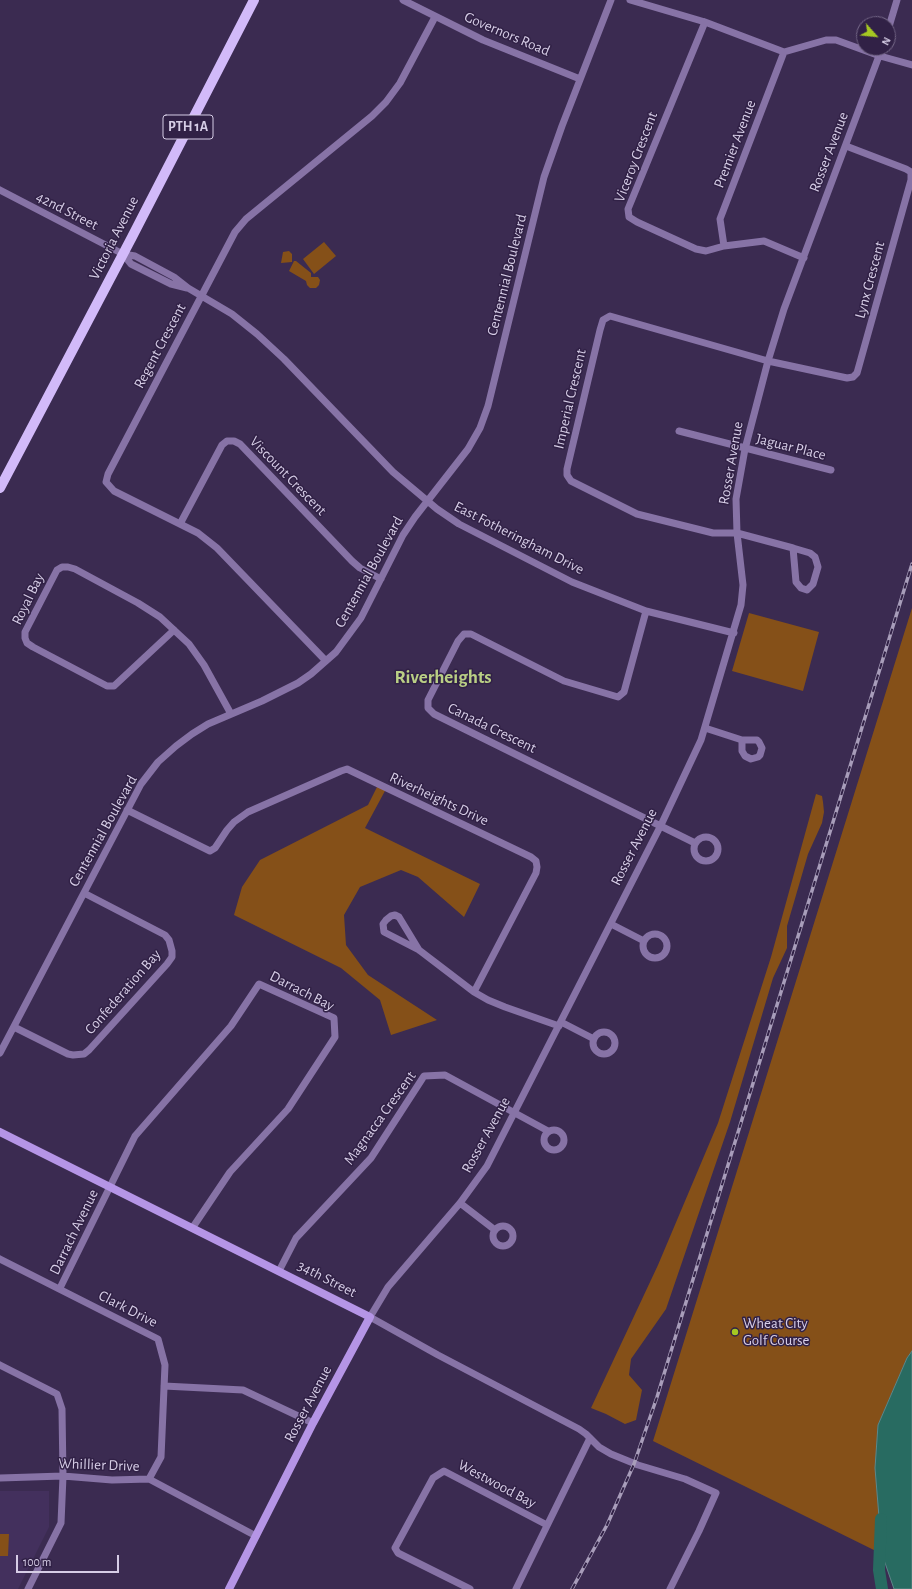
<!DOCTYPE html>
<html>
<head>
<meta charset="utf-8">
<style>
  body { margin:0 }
  #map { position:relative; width:912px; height:1589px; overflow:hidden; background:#3b2b51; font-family:"Alegreya Sans",sans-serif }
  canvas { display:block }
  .north { position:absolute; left:856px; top:16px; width:40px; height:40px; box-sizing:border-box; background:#312146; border:1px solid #736686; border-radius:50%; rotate:117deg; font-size:11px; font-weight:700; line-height:16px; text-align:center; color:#d6cde6 }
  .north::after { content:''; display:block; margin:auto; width:14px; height:18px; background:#a6c822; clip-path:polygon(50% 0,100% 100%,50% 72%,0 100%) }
  .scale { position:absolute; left:16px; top:1555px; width:103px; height:18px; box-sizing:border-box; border:2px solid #d6cde6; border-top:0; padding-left:5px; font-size:12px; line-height:14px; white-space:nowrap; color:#d6cde6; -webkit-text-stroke:3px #312146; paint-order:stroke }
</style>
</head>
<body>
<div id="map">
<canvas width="912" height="1589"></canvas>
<div class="north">N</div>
<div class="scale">100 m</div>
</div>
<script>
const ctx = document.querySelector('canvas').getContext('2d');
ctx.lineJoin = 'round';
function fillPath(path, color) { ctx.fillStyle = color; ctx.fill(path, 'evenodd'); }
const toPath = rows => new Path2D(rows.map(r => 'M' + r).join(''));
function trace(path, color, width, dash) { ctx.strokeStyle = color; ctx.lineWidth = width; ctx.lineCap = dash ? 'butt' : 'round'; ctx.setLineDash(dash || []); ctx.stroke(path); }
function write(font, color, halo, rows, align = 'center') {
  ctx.font = font + ' "Alegreya Sans",sans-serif'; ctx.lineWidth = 3; ctx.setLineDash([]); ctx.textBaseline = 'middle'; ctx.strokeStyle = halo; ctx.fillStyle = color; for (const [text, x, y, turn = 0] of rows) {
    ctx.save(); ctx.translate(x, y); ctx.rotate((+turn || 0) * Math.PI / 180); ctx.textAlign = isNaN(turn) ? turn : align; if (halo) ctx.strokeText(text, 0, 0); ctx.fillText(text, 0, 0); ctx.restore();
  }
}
fillPath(toPath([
  [0,1491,49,1491,49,1527,18,1589,0,1589]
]), '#43305d');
fillPath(toPath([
  [324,242,336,256,314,274,303,259],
  [289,251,292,254,292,262,281,263,283,252],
  [294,261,296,261,311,273,311,277,318,277,320,280,319,285,316,288,310,288,307,285,306,281,289,271],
  [912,608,912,1351,907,1358,878,1425,875,1468,882,1554,653,1441],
  [749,613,819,632,803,691,732,671],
  [378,785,386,789,365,828,480,884,464,917,418,877,401,870,360,887,344,915,346,945,368,975,437,1020,391,1035,380,1000,341,968,234,915,242,887,260,860,368,805],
  [816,794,822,796,823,802,824,812,822,823,808,854,787,926,787,948,773,978,730,1122,666,1309,631,1359,629,1375,642,1390,636,1420,625,1424,606,1414,591,1408,658,1265,718,1123,771,957],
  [0,1534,9,1534,8,1556,0,1556]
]), '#855018');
const water = toPath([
  [912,1351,912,1589,894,1589,882,1554,875,1468,878,1425,907,1358,912,1351]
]);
fillPath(water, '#286b61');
trace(water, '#5c8889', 1);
trace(toPath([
  [881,1519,879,1570,882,1589]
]), '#286b61', 12);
trace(toPath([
  [403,0,483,40,580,79],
  [630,0,705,22,784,52,826,40,836,40,880,56,912,65],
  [705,22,628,209,629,217,637,222,696,249,706,251,724,246,764,241,804,258],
  [888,30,897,0],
  [0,190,123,254,135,256,174,277,188,288,232,314,257,334,284,359,393,472,437,509,459,524,572,582,646,611,734,633],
  [724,246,720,219,784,52],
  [123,254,131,264,171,284,187,288],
  [679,431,831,470],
  [180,524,222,445,227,441,234,441,240,444,352,561,360,568,381,579],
  [793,548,796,582,801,588,807,590,813,584,818,567,815,557,810,553,793,548,737,533,713,533,637,514,571,481,567,475,567,469,600,330,603,320,610,316,768,361,847,378,853,377,857,373,911,180,911,172,906,169,846,146],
  [646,611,624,692,618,697,564,681,471,634,464,634,458,641,428,700,428,708,434,714,695,843],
  [174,630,114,686,107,686,33,647,27,643,25,638,25,632,57,570,62,567,68,567,75,569,138,603,160,617,189,644,204,665,231,714],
  [326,661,217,548,198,533,114,491,106,482,108,474,235,232,246,219,372,116,386,102,400,83,435,17],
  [705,728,742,740,757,740,759,742,762,748,760,755,758,757,751,759,745,756,742,751,742,740],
  [127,810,210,851,215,848,227,830,234,822,248,812,341,771,347,769,531,857,536,861,537,867,536,873,474,992],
  '694 849a12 12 0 1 1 24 0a12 12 0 1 1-24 0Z',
  [611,924,644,941],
  '643 946a12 12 0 1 1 24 0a12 12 0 1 1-24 0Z',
  [419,950,399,917,395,915,391,916,386,920,383,924,384,932,419,950,474,992,488,1000,505,1007,559,1026],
  [561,1022,594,1039],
  [14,1027,68,1054,73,1055,84,1054,89,1050,167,964,172,957,172,951,169,940,165,935,84,893],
  '593 1043a11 11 0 1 1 22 0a11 11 0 1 1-22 0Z',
  [0,1053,141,784,158,762,176,746,192,734,208,724,262,701,298,683,311,674,336,652,361,618,403,535,415,517,468,449,480,428,488,406,544,177,562,126,611,0],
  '544 1140a10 10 0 1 1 20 0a10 10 0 1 1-20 0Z',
  [460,1203,495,1230],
  '493 1236a10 10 0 1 1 20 0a10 10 0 1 1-20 0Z',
  [0,1259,158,1339,165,1365,161,1457,149,1479],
  [279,1271,296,1238,371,1158,424,1076,445,1075,548,1131],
  [60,1288,135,1136,231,1026,259,984,334,1018,335,1037,288,1109,230,1172,193,1227],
  [0,1365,57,1394,62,1409,63,1476,61,1523,28,1589],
  [164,1386,243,1390,313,1423],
  [0,1478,63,1476,112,1480,149,1479,256,1536],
  [470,1589,398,1553,395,1548,433,1478,444,1471,547,1525],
  [516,1589,590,1438],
  [670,1589,699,1531,716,1493,685,1479,638,1465,611,1454,599,1447,586,1434,579,1429,438,1355,370,1317,388,1287,460,1203,487,1166,661,825,701,740,741,605,743,585,737,533,736,499,745,449,768,361,784,309,882,48]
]), '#8773a6', 7);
trace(toPath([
  [0,1132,370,1317,313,1423,229,1589]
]), '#b595e6', 8);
trace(toPath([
  [0,488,132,237,254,0]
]), '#d2baf9', 10);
const rail = toPath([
  [572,1589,607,1525,634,1464,657,1397,912,564]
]);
trace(rail, '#a89dba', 3.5);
trace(rail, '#312146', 2, [6]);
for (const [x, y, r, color] of [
  [735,1332,4,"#a6c822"]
]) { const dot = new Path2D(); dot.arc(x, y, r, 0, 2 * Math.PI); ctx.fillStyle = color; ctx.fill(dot); trace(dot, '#312146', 1.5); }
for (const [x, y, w] of [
  [188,127,50]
]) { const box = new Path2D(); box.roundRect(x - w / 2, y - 12, w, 24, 3); ctx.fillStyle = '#312146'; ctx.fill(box); trace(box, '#d6cde6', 1); }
write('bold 14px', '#d6cde6', null, [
  ["PTH 1A",188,127]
]);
write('15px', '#d6cde6', '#312146', [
  ["Governors Road",507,34,23],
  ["Premier Avenue",735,144,-69],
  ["Rosser Avenue",829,152,-69],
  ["Viceroy Crescent",636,157,-69],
  ["42nd Street",67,211,27],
  ["Victoria Avenue",114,238,-63],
  ["Centennial Boulevard",507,275,-76],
  ["Lynx Crescent",870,280,-75],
  ["Regent Crescent",160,346,-62],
  ["Imperial Crescent",570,399,-77],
  ["Jaguar Place",791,447,14],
  ["Rosser Avenue",731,463,-80],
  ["Viscount Crescent",288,476,46],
  ["East Fotheringham Drive",519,538,27],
  ["Centennial Boulevard",369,572,-61],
  ["Royal Bay",28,599,-64],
  ["Canada Crescent",492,728,26],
  ["Riverheights Drive",439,799,25],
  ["Centennial Boulevard",103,831,-61],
  ["Rosser Avenue",634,847,-63],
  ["Darrach Bay",302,991,27],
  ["Confederation Bay",123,992,-49],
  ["Magnacca Crescent",380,1118,-54],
  ["Rosser Avenue",486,1135,-61],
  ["Darrach Avenue",74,1232,-64],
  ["34th Street",327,1279,27],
  ["Clark Drive",128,1309,27],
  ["Rosser Avenue",308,1404,-62],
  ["Whillier Drive",99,1465,2],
  ["Westwood Bay",497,1484,28]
]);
write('15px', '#d6cde6', '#312146', [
  ["Wheat City",743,1323],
  ["Golf Course",743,1340]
], 'left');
write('bold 19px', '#bacf85', '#312146', [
  ["Riverheights",443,677]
]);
</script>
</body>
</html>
